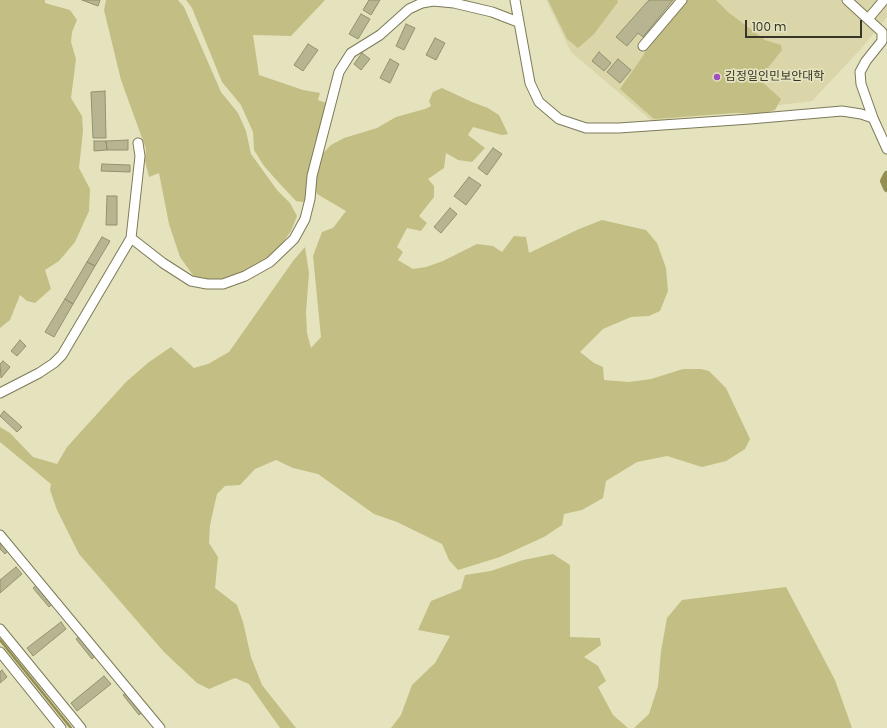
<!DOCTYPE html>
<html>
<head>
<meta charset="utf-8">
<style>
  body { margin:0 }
  #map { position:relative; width:887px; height:728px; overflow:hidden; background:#e5e3be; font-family:Poppins,sans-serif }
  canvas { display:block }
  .scale { position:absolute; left:745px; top:20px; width:117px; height:18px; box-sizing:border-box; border:2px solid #363527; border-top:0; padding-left:5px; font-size:12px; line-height:14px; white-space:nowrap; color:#363527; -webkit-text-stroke:3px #e5e3be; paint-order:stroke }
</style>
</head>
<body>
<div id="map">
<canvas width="887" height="728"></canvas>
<div class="scale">100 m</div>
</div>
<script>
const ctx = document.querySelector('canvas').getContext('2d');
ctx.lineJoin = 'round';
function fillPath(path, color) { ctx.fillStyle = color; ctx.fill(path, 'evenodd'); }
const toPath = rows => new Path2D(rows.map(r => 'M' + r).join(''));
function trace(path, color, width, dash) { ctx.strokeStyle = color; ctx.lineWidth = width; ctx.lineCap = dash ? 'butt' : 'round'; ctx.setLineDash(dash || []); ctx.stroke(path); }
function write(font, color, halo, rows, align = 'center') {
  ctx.font = font + ' Poppins,"Noto Sans KR",sans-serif'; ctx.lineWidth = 3.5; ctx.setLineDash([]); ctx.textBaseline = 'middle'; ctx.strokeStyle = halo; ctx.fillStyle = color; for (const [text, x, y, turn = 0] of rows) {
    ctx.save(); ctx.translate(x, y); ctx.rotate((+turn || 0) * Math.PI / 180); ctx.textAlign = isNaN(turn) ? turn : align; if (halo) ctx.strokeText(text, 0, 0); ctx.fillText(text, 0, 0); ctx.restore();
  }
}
fillPath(toPath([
  [546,0,887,0,887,17,860,50,812,101,652,121,571,52]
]), '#dad6aa');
fillPath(toPath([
  [0,0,45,0,45,3,70,10,77,20,72,32,71,42,76,59,71,98,82,116,83,131,79,168,90,189,89,211,75,242,59,261,45,270,51,289,35,303,27,301,20,295,10,320,0,328],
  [106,0,178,0,184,7,221,92,238,113,246,131,251,154,277,190,290,203,297,216,291,231,279,248,259,266,239,274,217,280,195,278,180,257,169,224,159,173,149,177,145,161,146,149,121,80,104,10],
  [186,0,325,0,291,36,253,35,259,75,303,90,320,93,318,100,326,103,307,197,303,202,296,201,280,184,264,166,254,150,253,132,241,105,222,82,192,8],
  [548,0,617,0,618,2,594,34,578,48,567,39],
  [687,0,716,0,728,12,765,40,781,45,782,50,759,79,781,99,775,110,762,114,736,113,654,119,620,89,643,56,651,39],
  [442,88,472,102,488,108,499,115,508,134,502,135,473,127,468,135,485,148,472,162,458,160,446,153,444,168,428,179,434,186,434,197,419,216,427,223,421,231,407,228,397,247,403,252,398,260,413,269,426,267,443,261,477,244,493,246,502,252,514,236,526,237,529,253,579,229,602,220,646,230,657,243,666,268,668,291,660,311,649,316,631,317,603,329,580,352,594,363,603,367,604,380,629,382,651,379,683,369,701,369,709,371,726,388,750,439,745,449,726,461,702,467,667,456,637,462,606,481,603,498,582,510,564,514,562,525,544,537,500,557,458,570,449,560,442,544,397,522,374,514,318,474,293,468,276,460,255,469,240,485,225,486,217,494,210,525,209,543,218,557,215,588,237,605,243,622,251,657,262,685,296,728,280,728,249,684,235,678,209,689,197,683,164,652,79,554,57,510,50,490,51,484,0,442,0,427,10,433,33,457,57,464,67,447,126,382,149,362,171,347,194,368,208,364,229,352,293,261,305,247,309,273,306,312,307,333,311,348,321,337,313,256,322,232,333,228,346,211,317,194,313,180,322,154,331,145,344,138,377,128,396,117,425,109,431,106,429,101,433,92],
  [553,554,570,565,570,637,600,638,601,645,584,657,598,666,606,681,598,687,613,715,628,728,391,728,401,715,412,685,435,663,450,636,418,630,431,601,461,589,465,575,491,571,523,560],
  [786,587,835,680,852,728,634,728,649,714,658,686,661,651,667,618,682,600]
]), '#c3be83');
trace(toPath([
  [0,640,71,728]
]), '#948f50', 2.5);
trace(toPath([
  [887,175,884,181,887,188]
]), '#948f50', 8);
const building = toPath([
  [82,0,100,0,98,6,82,0],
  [369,0,380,0,371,15,363,10,369,0],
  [649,0,673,0,643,37,638,33,627,46,616,37,649,0],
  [361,14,370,19,358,39,349,34,361,14],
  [406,24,415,28,404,50,396,46,406,24],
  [435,38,445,43,436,60,426,55,435,38],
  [308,44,318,50,303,71,294,65,308,44],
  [599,52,611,63,604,71,592,61,599,52],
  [362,53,370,59,361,70,354,64,362,53],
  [390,59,399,64,390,83,380,78,390,59],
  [618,59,631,70,620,83,607,72,618,59],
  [105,91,106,138,93,138,91,92,105,91],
  [128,140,128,150,107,150,106,141,128,140],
  [94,141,106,141,107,150,94,151,94,141],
  [493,148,502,154,487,175,478,168,493,148],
  [102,164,130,165,130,172,101,171,102,164],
  [469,177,481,185,466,205,454,196,469,177],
  [107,196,117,196,117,225,106,225,107,196],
  [450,208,457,214,441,233,434,227,450,208],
  [102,237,110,241,95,266,87,262,102,237],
  [87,262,95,266,73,304,65,299,87,262],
  [65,299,73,304,54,337,45,332,65,299],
  [20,340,26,346,17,356,11,351,20,340],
  [3,361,10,367,1,378,0,364,3,361],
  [4,411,22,427,17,432,0,416,4,411],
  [0,542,8,551,5,554,0,549,0,542],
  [16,567,22,574,0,593,0,580,16,567],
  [37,585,53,603,49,607,33,588,37,585],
  [61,622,66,629,33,656,27,648,61,622],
  [80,636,96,655,92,659,76,639,80,636],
  [2,670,7,677,0,683,0,672,2,670],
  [104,676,111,684,77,711,71,703,104,676],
  [127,692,143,712,139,715,123,695,127,692]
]);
fillPath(building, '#b7b491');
trace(building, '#94916f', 1);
const minor = toPath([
  [515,0,530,83,539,102,559,119,586,128,619,128,750,119,842,111,861,114,873,118,887,149],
  [847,0,882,32,882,41,866,61,860,72,861,84,873,118],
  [868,19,884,0],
  [643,46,682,0],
  [131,238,163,263,191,281,207,284,223,284,245,276,270,262,294,239,305,219,310,199,312,176,339,72,351,53,380,35,409,9,422,3,433,1,454,3,492,12,518,22],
  [0,393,39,373,54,363,62,355,131,238,140,156,138,143],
  [0,535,160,728],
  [0,629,81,728],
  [0,652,61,728]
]);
trace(minor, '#7d7a59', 11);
trace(minor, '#fff', 9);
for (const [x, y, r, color] of [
  [717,77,4,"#9e50c1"]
]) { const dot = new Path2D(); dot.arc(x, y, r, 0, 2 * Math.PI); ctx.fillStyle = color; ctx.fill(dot); trace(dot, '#e5e3be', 1.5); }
write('12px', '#363527', '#e5e3be', [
  ["김정일인민보안대학",725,77]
], 'left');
</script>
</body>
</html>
